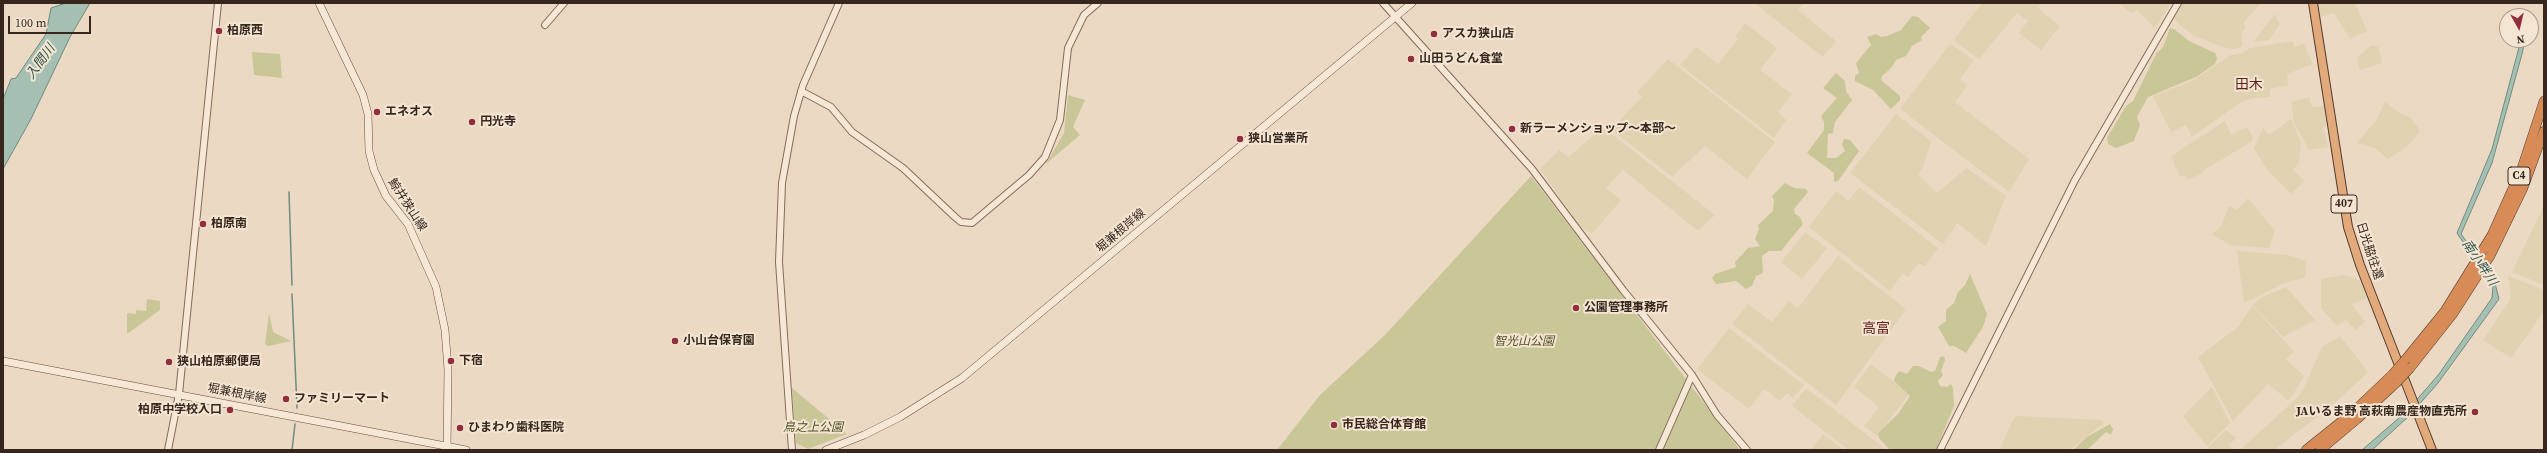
<!DOCTYPE html>
<html>
<head>
<meta charset="utf-8">
<style>
  body { margin:0 }
  #map { position:relative; width:2547px; height:453px; overflow:hidden; background:#ecd9c3; font-family:"Source Serif 4",serif }
  canvas { display:block }
  .frame { position:absolute; inset:0; border:4px solid #36261e; pointer-events:none }
  .north { position:absolute; left:2499px; top:8px; width:40px; height:40px; box-sizing:border-box; background:#f4e5d2; border:1px solid #a8998a; border-radius:50%; rotate:172deg; font-size:11px; font-weight:700; line-height:16px; text-align:center; color:#36261e }
  .north::after { content:''; display:block; margin:auto; width:14px; height:18px; background:#912e3d; clip-path:polygon(50% 0,100% 100%,50% 72%,0 100%) }
  .scale { position:absolute; left:8px; top:16px; width:83px; height:18px; box-sizing:border-box; border:2px solid #36261e; border-top:0; padding-left:5px; font-size:12px; line-height:14px; white-space:nowrap; color:#36261e; -webkit-text-stroke:3px #f4e5d2; paint-order:stroke }
</style>
</head>
<body>
<div id="map">
<canvas width="2547" height="453"></canvas>
<div class="frame"></div>
<div class="north">N</div>
<div class="scale">100 m</div>
</div>
<script>
const ctx = document.querySelector('canvas').getContext('2d');
ctx.lineJoin = 'round';
function fillPath(path, color) { ctx.fillStyle = color; ctx.fill(path, 'evenodd'); }
const toPath = rows => new Path2D(rows.map(r => 'M' + r).join(''));
function trace(path, color, width, dash) { ctx.strokeStyle = color; ctx.lineWidth = width; ctx.lineCap = dash ? 'butt' : 'round'; ctx.setLineDash(dash || []); ctx.stroke(path); }
function write(font, color, halo, rows, align = 'center') {
  ctx.font = font + ' "Source Serif 4","Noto Sans JP",serif'; ctx.lineWidth = 4; ctx.setLineDash([]); ctx.textBaseline = 'middle'; ctx.strokeStyle = halo; ctx.fillStyle = color; for (const [text, x, y, turn = 0] of rows) {
    ctx.save(); ctx.translate(x, y); ctx.rotate((+turn || 0) * Math.PI / 180); ctx.textAlign = isNaN(turn) ? turn : align; if (halo) ctx.strokeText(text, 0, 0); ctx.fillText(text, 0, 0); ctx.restore();
  }
}
fillPath(toPath([
  [1754,3,1804,3,1798,10,1836,41,1823,57],
  [1982,3,2042,3,2038,8,2060,26,2041,50,2019,33,2028,21,2017,13,1979,59,1955,41,1955,38],
  [2118,3,2171,3,2155,28,2137,10,2131,13],
  [2183,3,2261,3,2244,22,2245,29,2241,33,2242,46,2235,49,2226,48,2194,36,2180,25,2174,18],
  [2317,3,2355,3,2367,31,2350,39,2334,13,2320,17],
  [2275,14,2280,24,2269,40,2253,42],
  [1745,23,1777,48,1760,70,1792,94,1778,112,1786,120,1774,138,1680,65,1696,47,1718,64,1738,39,1735,36],
  [2292,41,2295,47,2304,44,2313,64,2287,74,2288,85,2270,89,2270,97,2252,98,2238,104,2192,137,2186,125,2171,132,2153,96,2192,81,2231,55,2242,53,2250,48],
  [1950,44,1974,60,1960,79,1967,86,1955,102,2029,159,2009,192,1900,109],
  [2372,45,2378,47,2382,63,2360,70,2357,57],
  [1668,59,1775,142,1747,179,1705,146,1672,177,1611,129,1642,97,1637,92],
  [2309,97,2312,107,2324,106,2326,126,2323,127,2328,147,2309,150,2294,123,2291,102],
  [2385,102,2398,112,2410,117,2420,131,2408,146,2388,159,2375,148,2357,143,2377,119],
  [1896,114,1931,141,1924,165,1918,174,1937,193,1967,168,2006,196,1986,246,1957,223,1943,244,1850,173],
  [2291,119,2301,142,2299,162,2293,170,2304,181,2291,194,2268,171,2254,148,2263,128,2269,135],
  [2225,121,2231,135,2247,127,2253,138,2251,142,2204,170,2204,172,2188,180,2185,175,2180,177,2171,156],
  [1603,127,1715,215,1698,231,1623,170,1606,188,1621,200,1592,234,1580,226,1540,169,1559,150,1569,157],
  [1859,187,1938,248,1924,267,1919,263,1908,277,1902,274,1890,291,1809,227,1836,191,1848,201],
  [2248,198,2275,231,2269,248,2230,245,2212,234,2221,227,2229,206,2237,210],
  [2544,205,2544,285,2512,272],
  [1805,232,1827,248,1802,279,1781,262],
  [2237,251,2288,255,2306,261,2305,277,2279,285,2252,300,2244,302],
  [1838,256,1906,309,1836,405,1732,324,1748,304,1772,322,1789,301,1798,308],
  [2344,275,2361,281,2367,298,2352,304,2365,322,2355,330,2346,320,2337,326,2321,308,2321,279],
  [2508,276,2544,290,2544,311,2511,358,2483,340,2509,301,2511,294],
  [2286,287,2315,320,2283,337,2252,305,2261,298],
  [2252,306,2294,351,2286,359,2304,376,2289,401,2268,384,2233,421,2198,357,2238,327],
  [1729,328,1804,385,1793,398,1787,393,1780,401,1764,389,1749,409,1697,369],
  [2340,336,2368,372,2334,404,2274,450,2240,450,2297,398,2303,390,2322,347],
  [1871,364,1909,394,1877,436,1864,426,1879,407,1854,387],
  [2212,387,2230,423,2207,446,2183,416],
  [1806,388,1883,447,1884,450,1849,450,1792,406],
  [2018,416,2101,420,2104,423,2070,450,1999,450,2014,418],
  [2226,430,2236,438,2229,445,2234,450,2211,450,2208,447],
  [1823,434,1844,450,1811,450]
]), '#e1d2b1');
fillPath(toPath([
  [1912,16,1918,17,1930,28,1921,37,1922,40,1912,46,1906,56,1896,60,1891,68,1882,76,1881,80,1900,96,1900,100,1891,109,1873,90,1855,81,1855,76,1859,73,1856,63,1871,45,1867,37,1876,34,1881,37,1887,36,1901,30],
  [2170,28,2174,29,2189,41,2215,53,2217,58,2215,64,2196,77,2148,97,2137,117,2140,125,2134,141,2116,148,2108,144,2107,138,2126,106,2133,101,2156,54,2163,47],
  [252,52,280,54,282,78,254,75],
  [1836,73,1845,81,1846,91,1852,100,1835,122,1833,133,1828,134,1827,158,1836,158,1845,151,1842,144,1844,139,1850,140,1859,151,1838,181,1834,182,1834,173,1807,153,1824,130,1824,122,1821,116,1837,98,1823,88],
  [1068,95,1085,100,1073,127,1080,135,1046,164,1064,133],
  [1531,176,1740,450,1277,450,1320,395,1385,335],
  [1785,183,1794,188,1806,189,1808,192,1794,209,1795,214,1800,217,1803,224,1781,251,1769,251,1762,256,1763,273,1756,276,1752,286,1746,289,1736,281,1716,284,1712,278,1715,274,1736,267,1735,262,1748,248,1760,246,1755,239,1759,229,1758,225,1773,211,1774,200,1772,196],
  [1970,274,1987,314,1983,327,1966,353,1954,346,1949,346,1938,327,1946,321,1946,310,1954,303,1958,292,1965,285],
  [147,299,160,301,160,310,127,334,127,313,136,314,136,310,146,311],
  [269,313,273,332,291,341,268,346,265,344],
  [1944,356,1945,360,1941,371,1943,375,1938,381,1940,386,1947,387,1951,384,1953,388,1954,406,1937,447,1935,450,1890,450,1879,438,1878,433,1898,414,1910,396,1894,381,1895,377,1899,371,1907,374,1913,366,1919,366,1931,372,1935,371,1940,357],
  [792,388,847,434,808,449,796,443],
  [2110,424,2113,429,2111,435,2106,432,2087,450,2073,450,2087,437]
]), '#c9c797');
const water = toPath([
  [66,3,90,3,70,37,31,119,3,169,3,99,11,79,16,78,46,34,51,8,66,3],
  [2521,40,2525,40,2522,54,2492,163,2461,234,2494,279,2499,299,2438,383,2409,416,2372,450,2362,450,2407,411,2439,374,2492,298,2493,287,2457,233,2492,149,2521,40]
]);
fillPath(water, '#a5bfb3');
trace(water, '#6c8c7f', 1);
trace(toPath([
  [289,192,292,285],
  [292,294,297,408],
  [292,450,295,424]
]), '#6c8c7f', 1.5);
const tertiary = toPath([
  [1383,3,1532,169,1623,290,1692,375,1717,415,1747,450],
  [545,25,564,3],
  [801,91,831,107,852,132,903,168,955,217,961,222,972,223,1029,175,1045,157,1060,120,1068,48,1084,15,1098,3],
  [168,450,179,394,218,3],
  [792,450,779,262,782,183,794,116,803,85,839,3],
  [1659,450,1692,375],
  [1940,450,2075,180,2178,3]
]);
const secondary = toPath([
  [319,3,363,95,368,114,369,151,374,170,386,196,408,224,436,287,445,330,448,369,447,450],
  [3,361,466,450],
  [826,450,864,435,900,417,962,378,1412,3]
]);
const trunk = toPath([
  [2313,3,2348,227,2360,265,2432,450]
]);
const motorway = toPath([
  [2406,359,2445,311,2492,235,2522,168,2544,101],
  [2410,368,2452,315,2490,256,2523,188,2544,131],
  [2306,450,2352,413,2393,374],
  [2320,450,2357,419,2397,382]
]);
trace(tertiary, '#856b5b', 8);
trace(secondary, '#674c3e', 8);
trace(trunk, '#533a2f', 10);
trace(motorway, '#533a2f', 10);
trace(tertiary, '#f7e8d6', 6);
trace(secondary, '#f7e8d6', 7);
trace(trunk, '#e2aa7a', 8);
trace(motorway, '#d78c57', 9);
const motorwayBridge = toPath([
  [2393,374,2406,359],
  [2397,382,2410,368]
]);
trace(motorwayBridge, '#533a2f', 10, []);
trace(motorwayBridge, '#d78c57', 9);
for (const [x, y, r, color] of [
  [219,31,4,"#912e3d"],
  [1434,34,4,"#912e3d"],
  [1411,59,4,"#912e3d"],
  [377,112,4,"#912e3d"],
  [472,122,4,"#912e3d"],
  [1512,129,4,"#912e3d"],
  [1240,139,4,"#912e3d"],
  [203,224,4,"#912e3d"],
  [1576,308,4,"#912e3d"],
  [675,341,4,"#912e3d"],
  [451,361,4,"#912e3d"],
  [169,362,4,"#912e3d"],
  [286,399,4,"#912e3d"],
  [230,410,4,"#912e3d"],
  [2475,412,4,"#912e3d"],
  [1334,425,4,"#912e3d"],
  [460,428,4,"#912e3d"]
]) { const dot = new Path2D(); dot.arc(x, y, r, 0, 2 * Math.PI); ctx.fillStyle = color; ctx.fill(dot); trace(dot, '#f4e5d2', 1.5); }
for (const [x, y, w] of [
  [2519,176,22],
  [2344,204,26]
]) { const box = new Path2D(); box.roundRect(x - w / 2, y - 9, w, 18, 3); ctx.fillStyle = '#f4e5d2'; ctx.fill(box); trace(box, '#36261e', 1); }
write('bold 11px', '#36261e', null, [
  ["C4",2519,176],
  ["407",2344,204]
]);
write('bold 12px', '#36261e', '#f4e5d2', [
  ["柏原西",227,31],
  ["アスカ狭山店",1442,34],
  ["山田うどん食堂",1419,59],
  ["エネオス",385,112],
  ["円光寺",480,122],
  ["新ラーメンショップ～本部～",1520,129],
  ["狭山営業所",1248,139],
  ["柏原南",211,224],
  ["公園管理事務所",1584,308],
  ["小山台保育園",683,341],
  ["下宿",459,361],
  ["狭山柏原郵便局",177,362],
  ["ファミリーマート",294,399],
  ["柏原中学校入口",222,410,"right"],
  ["JAいるま野 高萩南農産物直売所",2467,412,"right"],
  ["市民総合体育館",1342,425],
  ["ひまわり歯科医院",468,428]
], 'left');
write('12px', '#36261e', '#f4e5d2', [
  ["鯨井狭山線",407,205,57],
  ["堀兼根岸線",1121,231,-40],
  ["日光脇往還",2369,251,72],
  ["堀兼根岸線",237,394,11]
]);
write('italic 12px', '#4d5126', '#f4e5d2', [
  ["智光山公園",1524,342],
  ["鳥之上公園",813,428]
]);
write('italic 13px', '#2e554c', '#f4e5d2', [
  ["入間川",41,62,-54],
  ["南小畔川",2479,263,56]
]);
write('14px', '#602320', '#f4e5d2', [
  ["田木",2249,85],
  ["高富",1876,329]
]);
</script>
</body>
</html>
